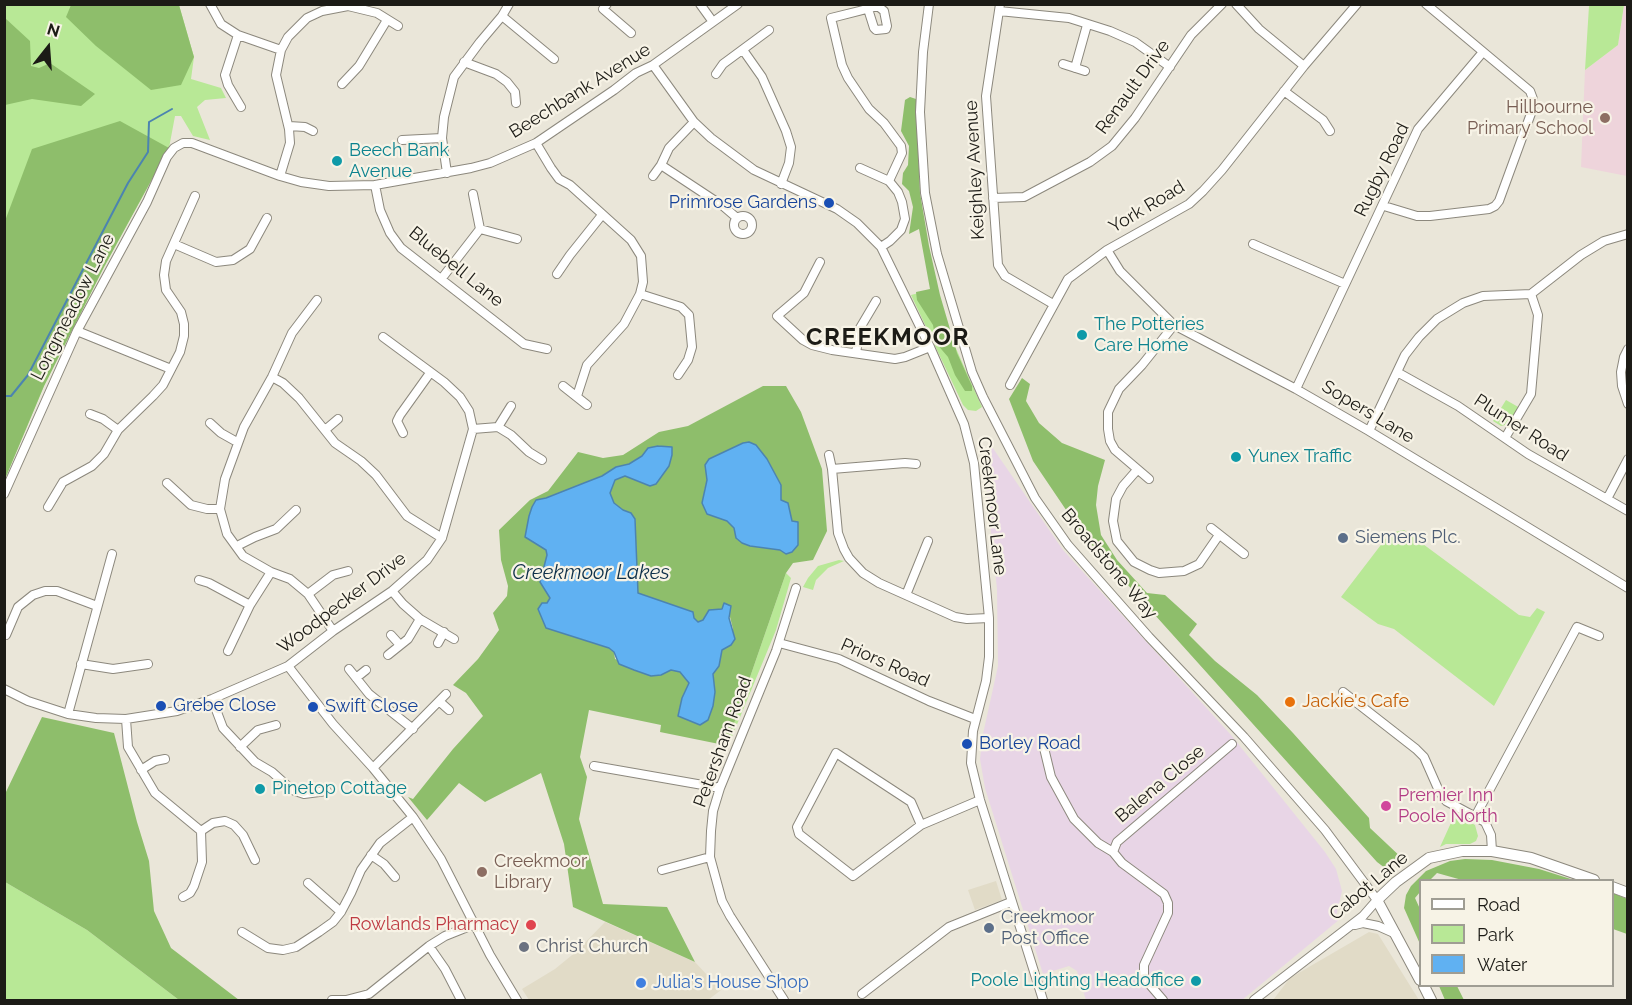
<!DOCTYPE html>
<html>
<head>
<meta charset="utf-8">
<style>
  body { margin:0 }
  #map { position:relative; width:1632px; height:1005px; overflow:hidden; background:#eae6d9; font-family:Raleway,sans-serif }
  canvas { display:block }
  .frame { position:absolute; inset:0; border:6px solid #1c1b16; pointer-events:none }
  .legend { position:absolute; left:1419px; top:879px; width:195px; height:108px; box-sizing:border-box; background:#f7f3e6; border:2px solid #9f9d93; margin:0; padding:8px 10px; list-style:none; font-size:18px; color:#1c1b16 }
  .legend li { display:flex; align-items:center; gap:12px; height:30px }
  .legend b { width:30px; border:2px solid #9f9d93 }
  .north { position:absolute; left:18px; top:18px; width:60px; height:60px; -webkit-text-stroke:4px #f7f3e6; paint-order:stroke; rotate:17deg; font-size:16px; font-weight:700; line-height:24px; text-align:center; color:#1c1b16 }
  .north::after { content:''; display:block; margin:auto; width:21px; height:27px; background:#1c1b16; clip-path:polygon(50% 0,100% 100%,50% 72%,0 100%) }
</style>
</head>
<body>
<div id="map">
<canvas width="1632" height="1005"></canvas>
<div class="frame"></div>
<ul class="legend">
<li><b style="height:8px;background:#fff"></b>Road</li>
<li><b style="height:16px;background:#b8e896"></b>Park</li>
<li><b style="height:16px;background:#60b1f2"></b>Water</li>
</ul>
<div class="north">N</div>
</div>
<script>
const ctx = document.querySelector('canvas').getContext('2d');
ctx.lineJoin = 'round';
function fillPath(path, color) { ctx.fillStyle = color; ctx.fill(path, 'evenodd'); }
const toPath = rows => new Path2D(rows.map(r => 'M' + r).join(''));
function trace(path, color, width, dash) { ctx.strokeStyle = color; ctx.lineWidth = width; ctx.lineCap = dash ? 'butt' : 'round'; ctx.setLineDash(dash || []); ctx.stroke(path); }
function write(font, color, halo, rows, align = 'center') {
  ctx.font = font + ' Raleway,sans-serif'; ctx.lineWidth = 4.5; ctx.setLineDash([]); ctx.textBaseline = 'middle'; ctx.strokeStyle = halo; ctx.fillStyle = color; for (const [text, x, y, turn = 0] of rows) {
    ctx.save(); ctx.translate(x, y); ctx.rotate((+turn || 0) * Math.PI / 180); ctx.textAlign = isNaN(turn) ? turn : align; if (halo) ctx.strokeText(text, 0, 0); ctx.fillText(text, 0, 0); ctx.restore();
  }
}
fillPath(toPath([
  [996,881,1002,900,975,910,968,890],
  [605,922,695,962,721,990,708,1000,529,1000,522,989,555,969,577,951],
  [1369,932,1378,934,1419,1000,1273,1000,1290,978]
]), '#e1dbc7');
fillPath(toPath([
  [990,444,1063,550,1231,735,1325,852,1336,869,1342,891,1336,916,1340,919,1242,1000,1086,1000,1077,971,1069,966,1043,974,985,788,980,759,983,734,998,666,997,589,983,457]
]), '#e8d5e6');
fillPath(toPath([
  [1624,5,1627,5,1627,176,1581,167,1585,70,1618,45]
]), '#eed4db');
fillPath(toPath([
  [5,5,179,5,194,57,191,79,221,88,226,98,205,100,197,107,210,140,193,136,181,116,175,116,169,148,104,267,44,386,5,479],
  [1581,5,1624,5,1618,45,1585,70,1589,6],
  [930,290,982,407,976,411,968,410,963,405,911,295],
  [1506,400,1520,408,1510,424,1501,426,1493,421],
  [1404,530,1519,615,1530,617,1537,608,1545,612,1494,706,1394,629,1378,624,1341,597,1390,533],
  [839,560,844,561,828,568,816,580,813,590,803,587,808,578,818,566],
  [786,573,791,578,776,630,731,739,729,738],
  [1455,814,1475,825,1478,836,1476,841,1470,844,1446,844,1440,847],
  [5,882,87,930,179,1000,5,1000]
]), '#b8e896');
fillPath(toPath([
  [71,5,179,5,194,57,181,85,151,90,96,46,66,17],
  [5,18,30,41,31,66,39,68,50,63,95,94,81,106,32,99,5,105],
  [910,97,916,99,920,193,929,246,940,295,957,353,972,386,972,391,965,391,955,375,948,357,936,343,933,325,917,300,916,292,930,289,919,229,909,234,913,207,909,191,902,184,903,173,908,165,909,146,901,131,905,100],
  [120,121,169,148,104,267,44,386,5,479,5,221,32,149],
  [1022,378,1030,384,1026,401,1039,423,1062,443,1105,460,1098,486,1096,505,1101,535,1117,560,1147,593,1165,595,1197,624,1189,635,1215,661,1257,695,1293,733,1369,818,1370,828,1404,860,1385,868,1377,862,1083,535,1033,461,1009,399],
  [763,386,786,386,801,412,822,469,827,531,813,560,793,563,786,573,729,738,729,746,660,732,661,725,589,710,580,757,587,777,579,819,603,904,667,907,695,962,573,907,564,844,541,773,485,802,459,783,427,820,408,797,413,799,453,749,483,716,466,693,453,685,478,659,499,630,493,613,507,596,508,586,501,560,499,530,530,500,548,491,578,452,603,458,623,455,659,432,688,426],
  [756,445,767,459,781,485,781,500,788,503,792,522,780,550,750,546,736,538,734,528,727,521,707,514,704,492,707,480],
  [642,456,650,486,625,476,615,480,610,493,614,503,623,510,631,513,635,519,638,593,693,612,694,618,698,622,703,620,707,614,722,609,729,613,733,629,731,645,722,650,713,674,715,692,678,715,682,698,689,683,680,672,671,670,661,675,615,659,614,652,609,648,546,628,547,603,550,598,540,582,547,555,546,550,525,537,529,516,546,498,602,476,616,467,629,464],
  [42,717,114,733,137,822,149,861,154,911,171,948,239,1000,179,1000,87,930,5,882,5,794],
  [1465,859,1492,860,1539,869,1574,880,1462,880,1437,873,1430,880,1420,880,1420,892,1415,898,1420,909,1420,944,1404,908,1406,895,1411,886,1426,871,1450,861],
  [1613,893,1627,899,1627,934,1613,929],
  [1439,986,1457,986,1464,1000,1445,1000]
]), '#8ebe6b');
const water = toPath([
  [749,442,756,445,767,459,781,485,781,500,788,503,792,521,798,522,798,545,792,552,786,554,780,550,750,546,742,543,736,538,734,528,727,521,707,514,702,503,707,480,705,465,709,459,743,443,749,442],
  [658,446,672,447,672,455,669,466,656,484,650,486,625,476,615,480,610,493,614,503,623,510,631,513,635,519,638,593,693,612,694,618,698,622,703,620,709,610,722,609,724,603,731,606,729,618,735,639,731,645,722,650,719,666,713,674,715,692,713,706,708,720,700,725,678,716,682,698,689,683,680,672,671,670,661,675,651,676,634,670,619,664,614,652,609,648,546,628,538,609,542,603,547,603,550,598,540,582,547,555,546,550,525,537,529,516,532,507,536,500,546,498,584,483,602,476,616,467,629,464,642,456,648,448,658,446]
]);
fillPath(water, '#60b1f2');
trace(water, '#4c84b0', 1.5);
trace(toPath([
  [4,396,11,396,28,375,128,183,148,152,149,122,172,109]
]), '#4c84b0', 2);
const minor = toPath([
  [210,4,221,24,238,35,281,50],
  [607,4,603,9,631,33],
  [700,4,713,22],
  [929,4,923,52,920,112,925,193,937,254,972,372,983,397,1035,498,1068,545,1149,637,1244,737,1325,830,1377,900,1363,916,1254,1000],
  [1000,4,986,96,998,265,1005,276,1053,304],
  [1236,4,1259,29,1304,66],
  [868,9,874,28,876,30,886,29,887,26,884,11,879,7,874,7,859,11,831,18,842,65,848,78,869,109,884,123,901,146,902,153,889,181,898,192,902,202,905,219,901,230,890,241,881,247],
  [999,11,1069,18,1110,31,1135,42,1170,67],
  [502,16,554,59],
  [238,35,225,75,228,85,241,107],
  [743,50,762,77,786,131,791,147,789,163,781,184],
  [464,62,496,74,507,82,515,92,516,103],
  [1063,64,1085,71],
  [653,65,694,122,711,138,754,170,837,209,857,223,881,247,930,347,964,424,974,463,989,618,989,657,986,681,973,731,971,763,980,800,1043,1000],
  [1075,68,1087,25],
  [716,74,723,64,769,30],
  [342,84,359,66,387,20],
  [1284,91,1323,120,1330,131],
  [694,122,669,148,661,165,723,206,737,218],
  [289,126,305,127,313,131],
  [402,140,442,138],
  [536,143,551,168,559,179,570,185,631,240,641,256,643,282,640,294,624,324,587,365,577,396],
  [860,168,889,181],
  [447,173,442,138,444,117,454,77,480,42,502,16,509,4],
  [280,176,290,143,289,129,276,75,281,50,288,37,307,18,322,11,348,6,377,13,398,26],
  [653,176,661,165],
  [375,185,380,210,390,233,401,248,524,344,547,349],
  [993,198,1024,197,1090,162,1112,146,1135,118,1191,35,1222,4],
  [1384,206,1417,216,1430,216,1489,209,1495,206,1499,201,1533,108,1533,99,1530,91,1426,4],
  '734 225a9 9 0 1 1 18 0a9 9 0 1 1-18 0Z',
  [480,229,517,239],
  [174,244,216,262,233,260,250,249,267,218],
  [1253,244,1345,284],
  [1107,250,1120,271,1174,325,1296,389,1369,431,1628,588],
  [820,262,804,293,777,316,803,340,812,345,832,350,895,359,905,357,930,347],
  [557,274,570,255,602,215],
  [442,278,480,229,473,194],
  [640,294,681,307,689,315,692,347,688,360,678,375],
  [317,300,292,333,272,377,244,427,225,479,220,509,227,534,243,556,271,572,290,579,308,594,333,631],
  [77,331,171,369],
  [1628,349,1624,357,1621,372,1622,386,1628,404],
  [856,353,860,328,876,301],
  [1397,372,1458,406,1528,454,1628,511],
  [272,377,283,383,299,398,335,443,361,461,376,475,407,516,442,538],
  [1010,385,1068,279,1107,250,1189,204,1203,191,1222,170,1304,66,1357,4],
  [563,386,587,405],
  [1296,389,1418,129,1483,52],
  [90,414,103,419,118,430],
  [210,423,221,433,237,442],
  [498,427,511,435,529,452,542,460],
  [473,429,498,427,511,406],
  [325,430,338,419],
  [1369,431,1405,355,1419,337,1437,319,1463,303,1483,296,1531,294,1581,255,1604,241,1628,234],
  [403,433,397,421,400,415,430,373],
  [1505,438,1531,394,1538,315,1531,294],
  [829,455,832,469],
  [916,464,905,463,832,469,838,533,844,549,849,558,863,573,879,583,955,617,967,619,989,618],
  [1137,470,1123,486,1116,499,1113,521,1117,541,1134,562,1150,570,1159,573,1184,571,1199,564,1219,535],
  [1149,479,1115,450,1110,441,1108,429,1108,412,1119,389,1142,365,1174,325],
  [167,483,191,505,207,509,220,509],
  [4,494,77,331,147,202,167,157,174,148,183,143,192,143,280,176,301,182,329,186,375,185,471,168,490,163,536,143,614,90,636,73,653,65,738,4],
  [1607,499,1628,459],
  [48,507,63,482,92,466,104,454,118,430,153,396,163,385,180,352,184,336,184,324,181,312,166,290,164,275,166,261,195,196],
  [1211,528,1244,554],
  [237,546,255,537,276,529,296,510],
  [199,580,209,583,250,605],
  [392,591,403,604,420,619,454,639],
  [308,594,333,575,348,571],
  [906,595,928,541],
  [6,635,18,607,33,595,45,591,57,591,97,606],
  [391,635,400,645],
  [438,643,444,632],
  [779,643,839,659,929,701,975,719],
  [228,651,250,605,271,572],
  [388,655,408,639,420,619],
  [81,664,113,669,148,664],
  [288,666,333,724,373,768,413,817,441,859,490,955,517,1000],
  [349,669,369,694,413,729],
  [356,678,366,670],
  [4,689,28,701,68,714,96,718,126,719,177,711,212,699,288,666,333,631,392,591,427,560,442,538,473,429,469,411,460,397,444,382,383,337],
  [1343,692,1416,749,1424,757,1439,791,1446,801,1485,822,1491,835,1492,851],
  [212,699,223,728,255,762,272,772,292,790,304,794,327,791],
  [440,702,449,710],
  [68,714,112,554],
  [126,719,128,747,155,793,201,831,213,823,225,821,234,825,243,835,255,860],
  [240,747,258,730,276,725],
  [1044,748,1051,777,1074,819,1098,843,1113,852,1122,863,1164,894,1168,903,1168,913,1144,965,1144,978,1163,1000],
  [594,766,720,788],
  [373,768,446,694],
  [141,770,155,761,165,759],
  [1476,815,1577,627,1599,636],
  [921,825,911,802,836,753,797,827,799,834,853,876,921,825,980,800],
  [1113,852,1117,842,1232,744],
  [371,855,384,864,395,877],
  [662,870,710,857],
  [308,883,341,912],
  [183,897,190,893,194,886,202,862,201,831],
  [1355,925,1363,923,1378,926,1396,934],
  [242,932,268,948,283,950,296,947,319,932,333,922,341,912,351,893,361,870,380,843,413,817],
  [429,946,445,969,461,1000],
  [862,994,949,927,1011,902],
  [332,1000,346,1000,369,994,429,946,445,936,475,924],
  [784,1000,730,916,722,901,710,857,711,831,713,811,720,788,776,651,796,588]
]);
const major = toPath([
  [1612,887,1628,893],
  [1420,980,1377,900,1396,882,1429,858,1462,851,1492,851,1531,858,1594,880],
  [1424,986,1431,1000]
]);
trace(minor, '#8c887d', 10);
trace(major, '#8c887d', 12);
trace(minor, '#fff', 8);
trace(major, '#fff', 10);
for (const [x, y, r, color] of [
  [1605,118,6,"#8d6e63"],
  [337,161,6,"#0f9aa8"],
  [829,203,6,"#1a4fb4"],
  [1082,335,6,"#0f9aa8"],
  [1236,457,6,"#0f9aa8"],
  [1343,538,6,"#5c6f8a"],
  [1290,702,6,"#e8710a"],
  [161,706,6,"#1a4fb4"],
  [313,707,6,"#1a4fb4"],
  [967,744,6,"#1a4fb4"],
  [260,789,6,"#0f9aa8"],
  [1386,806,6,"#d1479c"],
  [482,872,6,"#8d6e63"],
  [531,925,6,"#e0444e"],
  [989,928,6,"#5c6f8a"],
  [524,947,6,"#6b7280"],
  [1196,981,6,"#0f9aa8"],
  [641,983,6,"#3f7fe0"]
]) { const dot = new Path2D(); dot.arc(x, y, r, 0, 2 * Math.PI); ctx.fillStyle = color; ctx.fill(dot); trace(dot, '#f7f3e6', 2); }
write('18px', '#1c1b16', '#f7f3e6', [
  ["Renault Drive",1133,87,-54],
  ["Beechbank Avenue",580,91,-32],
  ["Keighley Avenue",975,170,-93],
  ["Rugby Road",1382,170,-64],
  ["York Road",1147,207,-31],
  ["Bluebell Lane",456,267,39],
  ["Longmeadow Lane",73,307,-63],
  ["Sopers Lane",1368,412,31],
  ["Plumer Road",1521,428,33],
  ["Creekmoor Lane",992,506,83],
  ["Broadstone Way",1109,564,50],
  ["Woodpecker Drive",342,603,-37],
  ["Priors Road",885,663,24],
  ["Petersham Road",723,742,-70],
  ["Balena Close",1160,784,-40],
  ["Cabot Lane",1369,886,-40]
]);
write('18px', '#785e54', '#f7f3e6', [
  ["Hillbourne",1593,108],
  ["Primary School",1593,129],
  ["Creekmoor",494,862,"left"],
  ["Library",494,883,"left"]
], 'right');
write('18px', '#0d838f', '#f7f3e6', [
  ["Beech Bank",349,151],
  ["Avenue",349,172],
  ["The Potteries",1094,325],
  ["Care Home",1094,346],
  ["Yunex Traffic",1248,457],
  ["Pinetop Cottage",272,789],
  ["Poole Lighting Headoffice",1184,981,"right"]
], 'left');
write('18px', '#164399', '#f7f3e6', [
  ["Primrose Gardens",817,203,"right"],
  ["Grebe Close",173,706],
  ["Swift Close",325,707],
  ["Borley Road",979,744]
], 'left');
write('18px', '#4e5e75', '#f7f3e6', [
  ["Siemens Plc.",1355,538],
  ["Creekmoor",1001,918],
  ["Post Office",1001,939]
], 'left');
write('18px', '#c56008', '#f7f3e6', [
  ["Jackie's Cafe",1302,702]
], 'left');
write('18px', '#b23c85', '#f7f3e6', [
  ["Premier Inn",1398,796],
  ["Poole North",1398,817]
], 'left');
write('18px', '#be3a42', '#f7f3e6', [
  ["Rowlands Pharmacy",519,925]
], 'right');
write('18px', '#5b616d', '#f7f3e6', [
  ["Christ Church",536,947]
], 'left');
write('18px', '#366cbe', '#f7f3e6', [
  ["Julia's House Shop",653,983]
], 'left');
write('italic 20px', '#0e304a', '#f7f3e6', [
  ["Creekmoor Lakes",591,573]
]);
ctx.letterSpacing = '1.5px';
write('bold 24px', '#1c1b16', '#f7f3e6', [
  ["CREEKMOOR",888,338]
]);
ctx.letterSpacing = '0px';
</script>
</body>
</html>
